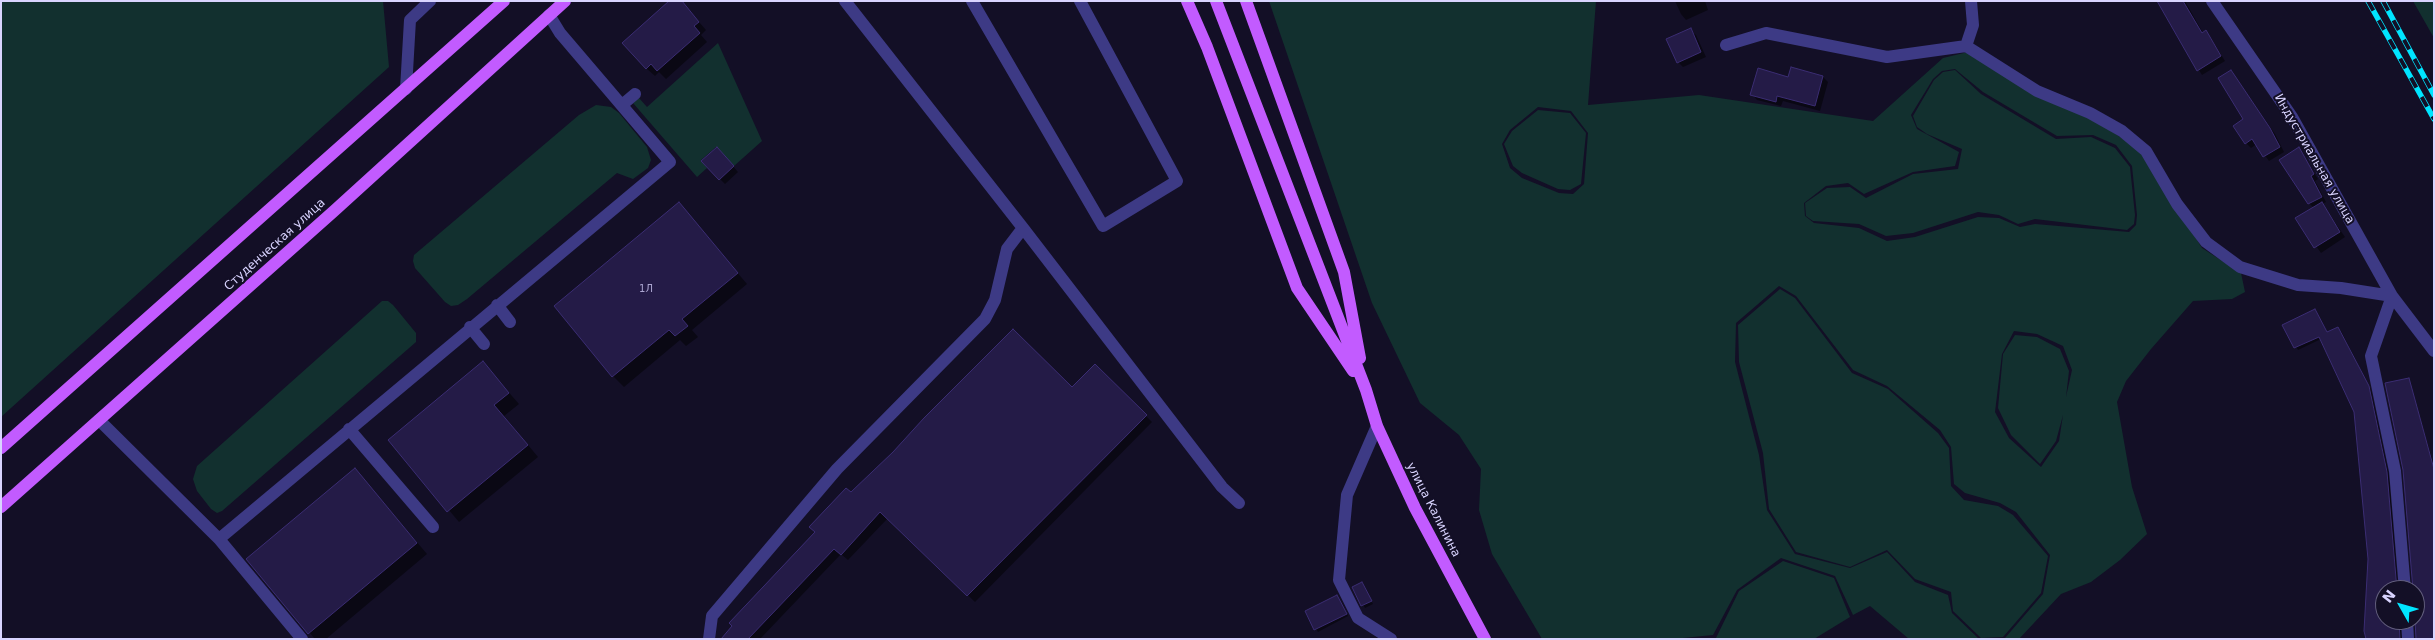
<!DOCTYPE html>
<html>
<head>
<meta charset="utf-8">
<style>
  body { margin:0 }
  #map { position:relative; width:2435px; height:640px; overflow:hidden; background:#130f26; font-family:"DejaVu Sans",sans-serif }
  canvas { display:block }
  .frame { position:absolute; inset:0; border:2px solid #d9d4ff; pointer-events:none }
  .north { position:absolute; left:2375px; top:580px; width:50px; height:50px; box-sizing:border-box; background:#130f26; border:1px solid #625e7d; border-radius:50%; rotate:308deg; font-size:14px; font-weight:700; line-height:20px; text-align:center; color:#d9d4ff }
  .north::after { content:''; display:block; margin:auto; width:18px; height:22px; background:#00e5ff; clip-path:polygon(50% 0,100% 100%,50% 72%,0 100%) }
</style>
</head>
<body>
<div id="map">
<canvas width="2435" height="640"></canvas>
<div class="frame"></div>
<div class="north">N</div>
</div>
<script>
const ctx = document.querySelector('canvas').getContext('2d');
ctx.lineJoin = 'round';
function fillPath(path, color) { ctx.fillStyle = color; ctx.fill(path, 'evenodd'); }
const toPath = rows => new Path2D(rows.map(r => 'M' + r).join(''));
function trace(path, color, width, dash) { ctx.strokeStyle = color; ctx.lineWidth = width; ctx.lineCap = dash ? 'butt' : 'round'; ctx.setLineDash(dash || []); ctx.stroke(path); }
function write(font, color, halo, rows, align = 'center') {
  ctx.font = font + ' "DejaVu Sans",sans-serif'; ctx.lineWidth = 4; ctx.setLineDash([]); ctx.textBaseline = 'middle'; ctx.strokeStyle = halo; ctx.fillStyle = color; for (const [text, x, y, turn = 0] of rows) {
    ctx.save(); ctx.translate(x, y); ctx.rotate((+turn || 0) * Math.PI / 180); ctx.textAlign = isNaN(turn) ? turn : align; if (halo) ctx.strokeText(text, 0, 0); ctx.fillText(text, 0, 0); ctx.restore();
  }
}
fillPath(toPath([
  [1,1,383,1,389,67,1,417],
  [1269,1,1596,1,1588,105,1699,95,1873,121,1943,58,1968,52,2089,116,2144,153,2202,248,2241,273,2245,292,2232,299,2193,301,2151,349,2126,381,2117,402,2132,487,2147,534,2120,560,2091,582,2061,594,2019,639,1997,639,2005,638,2043,594,2050,555,2016,512,2000,503,1965,493,1954,484,1951,447,1940,430,1887,386,1853,370,1796,296,1779,286,1736,323,1735,362,1759,455,1767,510,1795,554,1850,568,1887,552,1915,582,1948,595,1952,613,1979,639,1909,639,1870,606,1853,615,1835,576,1781,558,1737,590,1713,635,1673,639,1542,639,1492,554,1479,510,1481,469,1459,435,1420,403,1372,303],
  [1955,69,1983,92,2057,136,2093,135,2116,145,2132,166,2137,215,2136,225,2129,232,2035,224,2020,227,1999,218,1978,217,1915,237,1887,241,1859,228,1814,223,1805,216,1804,203,1826,186,1848,183,1864,194,1913,172,1955,166,1959,152,1917,129,1911,115,1933,79,1942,71],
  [1538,107,1571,111,1588,133,1584,184,1573,194,1559,193,1522,178,1510,168,1502,144,1510,130],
  [2014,331,2037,334,2063,346,2072,370,2066,397,2069,371,2060,349,2037,337,2015,335,2003,354,1998,408,2011,435,2040,464,2056,441,2063,415,2059,441,2041,467,2009,438,1995,412,2002,354],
  [2413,1,2434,1,2434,38],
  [718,43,762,141,734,166,716,147,701,160,707,168,697,177,633,103,639,98,647,107],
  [1955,70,1981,94,2056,139,2091,137,2115,148,2130,167,2135,215,2134,224,2127,230,2035,219,2018,224,1999,215,1978,212,1913,233,1886,236,1859,224,1813,221,1806,216,1805,203,1827,188,1850,187,1866,198,1913,174,1958,169,1962,149,1927,134,1917,127,1913,116,1934,80,1943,72],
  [596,105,611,107,619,113,647,147,651,160,648,168,633,179,617,173,467,299,458,305,451,306,445,302,415,268,413,261,414,255,579,115],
  [1538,110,1570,113,1586,133,1581,184,1570,190,1558,189,1522,173,1513,166,1504,144,1512,131],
  [1780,289,1795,298,1852,373,1888,389,1938,433,1949,448,1951,486,1964,500,1998,506,2013,515,2048,556,2041,593,2003,637,1981,638,1953,611,1951,592,1915,579,1887,550,1850,567,1796,552,1769,509,1763,453,1739,362,1738,325],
  [382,301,388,301,393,305,416,333,416,342,222,511,217,513,211,509,197,491,193,479,197,466],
  [1783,561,1834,578,1850,617,1814,639,1707,639,1716,638,1739,591]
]), '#12302f');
fillPath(toPath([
  [1675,1,1705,1,1708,10,1686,20,1681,14],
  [2157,1,2185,1,2203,33,2205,32,2210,37,2225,61,2202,75],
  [684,5,706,30,701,35,707,42,666,79,659,72,655,76,646,68],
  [1690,30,1696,35,1706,57,1683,67,1678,62],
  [2231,71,2275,134,2284,152,2269,161,2257,144,2251,148,2246,143,2245,120],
  [1823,77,1828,82,1820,111,1783,101,1781,106,1757,100,1752,94,1789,78],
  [2299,149,2318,179,2315,181,2326,202,2322,204,2345,237,2321,253,2297,219,2314,208,2309,203],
  [722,154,738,172,725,184,720,179],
  [679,204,747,284,692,330,698,337,686,346,680,340,624,387,613,376],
  [2317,313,2328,334,2338,329,2341,331,2371,390,2389,476,2398,590,2385,590,2385,620,2401,620,2402,639,2368,639,2369,559,2355,412,2321,339,2298,350,2284,325],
  [483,363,519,404,504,416,538,457,459,522,390,440],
  [1095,365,1152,422,975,602,888,518,848,560,841,554,760,639,726,639,851,494,893,453,1072,389],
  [2408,379,2434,465,2434,639,2416,639],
  [365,481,427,554,326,639,315,639,248,559],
  [1362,584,1373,604,1365,608,1354,588],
  [1337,596,1348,616,1318,632,1306,612]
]), '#0007');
const building = toPath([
  [669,1,682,1,699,22,694,26,700,33,657,71,651,64,646,69,622,43,669,1],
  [2157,1,2183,1,2202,33,2206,30,2221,56,2197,71,2157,1],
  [1691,28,1701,52,1677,63,1666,39,1691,28],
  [1791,67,1823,76,1815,106,1777,96,1776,102,1750,95,1758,68,1788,77,1791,67],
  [2231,70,2270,128,2280,147,2263,157,2252,139,2245,144,2233,126,2243,119,2218,78,2231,70],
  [717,147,734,166,719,180,701,161,717,147],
  [2299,147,2314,174,2311,176,2322,197,2308,204,2279,160,2299,147],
  [679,202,738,273,682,319,688,326,675,336,669,330,612,377,554,306,679,202],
  [2322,202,2340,232,2314,248,2295,218,2322,202],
  [2315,309,2327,332,2338,327,2369,386,2387,472,2397,590,2385,590,2385,620,2399,620,2400,639,2366,639,2364,631,2368,559,2354,412,2319,337,2294,348,2282,325,2315,309],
  [1013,329,1072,387,1095,364,1147,415,967,596,880,512,841,555,834,549,748,639,721,639,732,626,729,623,815,532,809,527,846,488,851,492,893,452,924,418,1013,329],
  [483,361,509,393,494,405,528,445,447,512,388,440,483,361],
  [2409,378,2434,469,2434,639,2416,639,2415,620,2420,620,2416,590,2413,590,2403,470,2385,383,2409,378],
  [355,468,417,543,308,634,246,559,355,468],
  [1362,582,1372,601,1361,606,1352,587,1362,582],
  [1337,595,1347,614,1314,630,1305,611,1337,595]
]);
fillPath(building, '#241b47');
trace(building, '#3b2d73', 1);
trace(toPath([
  [845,1,1023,228,1222,487,1239,503],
  [972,1,1103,226,1177,181,1080,1],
  [2212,1,2292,117,2392,296,2434,351],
  [1726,45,1766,33,1887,57,1966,46,1973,25,1971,1],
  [1966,46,2037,91,2090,113,2122,131,2146,151,2177,204,2206,242,2240,267,2298,285,2341,288,2392,296,2371,356,2395,471,2405,590],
  [406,89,410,20,430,1],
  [622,105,635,94],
  [497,305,510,322],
  [470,327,484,344],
  [99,420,219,539,670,162,560,33,549,15],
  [1377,426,1347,495,1339,580,1358,618,1391,639],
  [349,429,433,527],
  [219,539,302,639],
  [2407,620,2408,639],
  [709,639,712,616,837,469,985,319,995,300,1007,249,1023,228]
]), '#3d3a85', 12);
trace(toPath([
  [1187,1,1207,47,1297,288,1353,371],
  [1216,1,1366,390,1377,426,1415,508,1485,639],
  [1246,1,1344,272,1360,358],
  [1,448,504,1],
  [1,507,334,211,565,1]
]), '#c25bff', 12);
const rail = toPath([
  [2368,1,2434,119],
  [2383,1,2434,95]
]);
trace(rail, '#00e5ff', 5.5);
trace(rail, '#130f26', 4, [11]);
write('10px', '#aca6d1', null, [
  ["1Л",646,289]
]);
write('12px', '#d9d4ff', '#130f26', [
  ["Индустриальная улица",2314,159,60],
  ["Студенческая улица",275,245,-42],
  ["улица Калинина",1433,510,63]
]);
</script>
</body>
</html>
